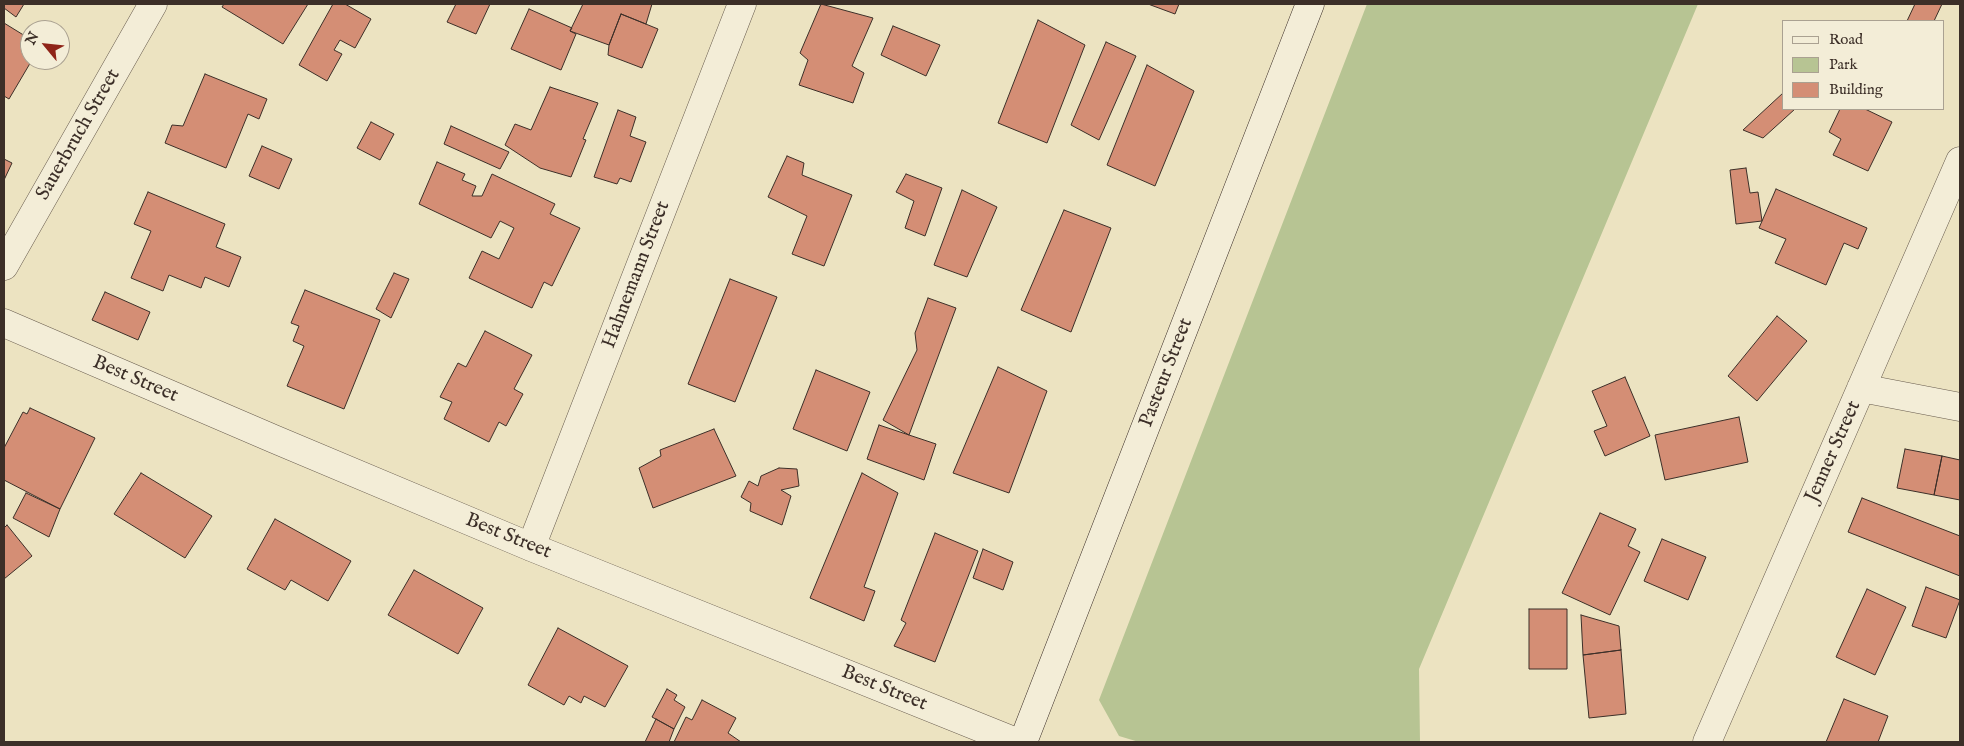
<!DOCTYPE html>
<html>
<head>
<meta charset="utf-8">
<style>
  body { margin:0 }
  #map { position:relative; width:1964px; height:746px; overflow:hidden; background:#ece3c1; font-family:"IM FELL English",serif }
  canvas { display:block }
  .frame { position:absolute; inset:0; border:5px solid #3c2f28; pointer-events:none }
  .legend { position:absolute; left:1782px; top:20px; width:162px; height:90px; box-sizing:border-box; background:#f3edd7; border:1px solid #aaa191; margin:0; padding:6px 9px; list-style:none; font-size:15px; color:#3c2f28 }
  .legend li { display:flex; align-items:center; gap:10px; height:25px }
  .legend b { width:25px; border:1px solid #aaa191 }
  .north { position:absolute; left:20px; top:20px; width:50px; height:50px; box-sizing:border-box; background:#f3edd7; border:1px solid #aaa191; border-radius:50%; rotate:298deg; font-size:14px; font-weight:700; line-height:20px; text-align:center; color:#3c2f28 }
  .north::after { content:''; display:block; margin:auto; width:18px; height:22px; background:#8f2418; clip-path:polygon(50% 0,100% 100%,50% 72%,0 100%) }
</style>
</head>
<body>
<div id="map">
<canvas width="1964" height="746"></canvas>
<div class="frame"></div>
<ul class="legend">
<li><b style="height:6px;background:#f3edd7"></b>Road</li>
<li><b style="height:14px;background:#b7c493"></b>Park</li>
<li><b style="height:14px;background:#d48e75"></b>Building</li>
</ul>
<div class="north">N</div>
</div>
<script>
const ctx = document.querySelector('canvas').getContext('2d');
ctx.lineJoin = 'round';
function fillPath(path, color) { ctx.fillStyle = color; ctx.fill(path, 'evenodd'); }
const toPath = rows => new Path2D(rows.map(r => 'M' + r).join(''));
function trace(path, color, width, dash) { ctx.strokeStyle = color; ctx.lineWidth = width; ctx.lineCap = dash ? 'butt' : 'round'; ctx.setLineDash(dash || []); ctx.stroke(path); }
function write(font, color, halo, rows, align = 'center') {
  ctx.font = font + ' "IM FELL English",serif'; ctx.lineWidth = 4; ctx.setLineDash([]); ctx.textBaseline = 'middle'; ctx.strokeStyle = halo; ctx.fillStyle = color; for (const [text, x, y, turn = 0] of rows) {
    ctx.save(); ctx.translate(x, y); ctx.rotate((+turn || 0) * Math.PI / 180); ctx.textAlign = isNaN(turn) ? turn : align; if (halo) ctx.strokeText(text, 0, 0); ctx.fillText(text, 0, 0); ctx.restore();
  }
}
fillPath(toPath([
  [1367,4,1698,4,1419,669,1420,742,1139,742,1119,736,1099,700]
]), '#b7c493');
const building = toPath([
  [4,4,24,4,16,17,4,8,4,4],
  [224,4,308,4,283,44,222,7,224,4],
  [333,4,345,4,371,19,355,48,340,40,334,50,342,54,327,81,299,65,333,4],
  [456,4,490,4,476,34,447,22,456,4],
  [583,4,652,4,646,24,621,14,609,45,570,31,583,4],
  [821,4,873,18,852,66,864,73,853,103,799,85,808,60,800,53,821,4],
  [1148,4,1179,4,1175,14,1148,4],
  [1915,4,1942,4,1934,21,1907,21,1915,4],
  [529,9,572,28,570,31,576,34,561,70,511,49,529,9],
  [621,14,658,29,642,68,608,55,609,45,621,14],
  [1038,20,1085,45,1047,143,998,123,1038,20],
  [4,23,30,39,30,60,32,60,9,99,4,96,4,23],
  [893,26,940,45,926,76,881,55,893,26],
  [1106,42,1136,56,1099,140,1071,125,1106,42],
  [1147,65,1194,91,1155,186,1107,165,1147,65],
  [205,74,267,99,259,119,248,114,226,168,165,143,172,125,183,126,205,74],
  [550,87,598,103,583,139,586,140,571,177,540,168,505,145,515,124,531,130,550,87],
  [1783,93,1783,109,1795,109,1763,138,1743,130,1783,93],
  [1840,109,1865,109,1892,122,1868,171,1833,155,1841,139,1829,132,1840,109],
  [618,110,636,117,630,136,646,142,631,182,620,178,617,184,594,177,618,110],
  [371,122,394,134,380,160,357,148,371,122],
  [451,126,509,152,500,169,444,144,451,126],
  [262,146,292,159,279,189,249,176,262,146],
  [787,156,804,163,802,175,852,195,824,266,792,254,807,216,768,197,787,156],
  [4,159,12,163,4,180,4,159],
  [437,162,465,174,462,180,476,186,472,196,482,196,492,174,555,204,550,214,580,228,552,286,544,282,532,308,469,278,482,251,499,259,514,228,500,221,491,238,419,204,437,162],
  [1746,168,1750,193,1758,192,1762,221,1736,224,1730,170,1746,168],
  [906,174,942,188,925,236,905,228,914,201,896,192,906,174],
  [1776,189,1867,228,1858,249,1844,243,1826,285,1775,263,1786,239,1759,228,1776,189],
  [962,190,997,207,967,277,934,265,962,190],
  [148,192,225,224,216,247,241,257,229,287,205,277,201,288,169,275,163,291,131,278,151,231,134,224,148,192],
  [1064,210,1111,228,1071,332,1021,310,1064,210],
  [394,273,409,279,391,318,376,309,394,273],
  [730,279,777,297,735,402,688,384,730,279],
  [305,290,380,320,344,409,287,386,304,346,293,341,299,326,291,323,305,290],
  [105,292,150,312,138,340,92,320,105,292],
  [928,298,956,308,909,435,883,420,917,350,915,333,928,298],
  [1777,316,1807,341,1757,401,1728,376,1777,316],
  [485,331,532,355,514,389,523,394,506,426,499,422,489,442,444,419,452,402,440,397,458,363,466,367,485,331],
  [998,367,1047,391,1009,493,953,473,998,367],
  [816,370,870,392,847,451,793,429,816,370],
  [1625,377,1650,436,1605,456,1594,431,1607,426,1592,391,1625,377],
  [30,408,95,438,60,509,4,480,4,448,23,412,27,414,30,408],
  [1739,417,1748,462,1665,480,1655,435,1739,417],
  [879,425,936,444,924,480,867,459,879,425],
  [714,429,736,476,653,508,639,468,661,456,660,450,714,429],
  [1905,449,1942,456,1934,495,1897,488,1905,449],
  [1942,456,1960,460,1960,500,1934,495,1942,456],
  [779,468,797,469,799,486,781,490,791,496,782,525,750,511,751,503,741,497,749,481,758,486,761,476,779,468],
  [141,473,212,516,185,558,114,514,141,473],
  [862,473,898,493,864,587,875,591,864,621,810,598,862,473],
  [26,493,60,509,49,537,13,518,26,493],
  [1862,498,1960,536,1960,576,1848,532,1862,498],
  [1600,513,1636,529,1628,546,1640,552,1610,615,1562,593,1600,513],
  [275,519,351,561,328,601,291,580,285,590,247,569,275,519],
  [7,525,32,556,4,579,4,528,7,525],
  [935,533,978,551,935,662,894,646,906,623,901,620,935,533],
  [1662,539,1706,557,1688,600,1644,581,1662,539],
  [983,549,1013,562,1003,590,973,578,983,549],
  [414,570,483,608,458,654,388,615,414,570],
  [1926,587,1960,600,1946,638,1912,626,1926,587],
  [1867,589,1906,607,1875,675,1836,657,1867,589],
  [1529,609,1567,609,1567,669,1529,669,1529,609],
  [1581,615,1619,626,1621,650,1583,655,1581,615],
  [558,628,628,666,605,707,584,696,581,703,569,696,564,705,528,685,558,628],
  [1621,650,1626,714,1589,718,1583,655,1621,650],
  [667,689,677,695,674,700,685,707,674,729,652,717,667,689],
  [1844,699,1888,716,1878,742,1826,742,1844,699],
  [702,700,736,718,728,733,741,742,674,742,686,717,692,720,702,700],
  [656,719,674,729,669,742,645,742,656,719]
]);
fillPath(building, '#d48e75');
trace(building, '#3c2f28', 1);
const street = toPath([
  [4,266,153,4],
  [4,323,274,439,531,547,1016,742],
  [1861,388,1960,407],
  [531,547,742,4],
  [1707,742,1960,161]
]);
const secondary = toPath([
  [1023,742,1310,4]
]);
trace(street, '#685c4e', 29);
trace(secondary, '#3c2f28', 29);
trace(street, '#f3edd7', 28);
trace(secondary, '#f3edd7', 28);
write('20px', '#3c2f28', '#f3edd7', [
  ["Sauerbruch Street",79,135,-60],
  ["Hahnemann Street",637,275,-69],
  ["Pasteur Street",1167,373,-69],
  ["Best Street",135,380,23],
  ["Jenner Street",1834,452,-66],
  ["Best Street",508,537,22],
  ["Best Street",884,689,22]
]);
</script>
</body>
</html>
